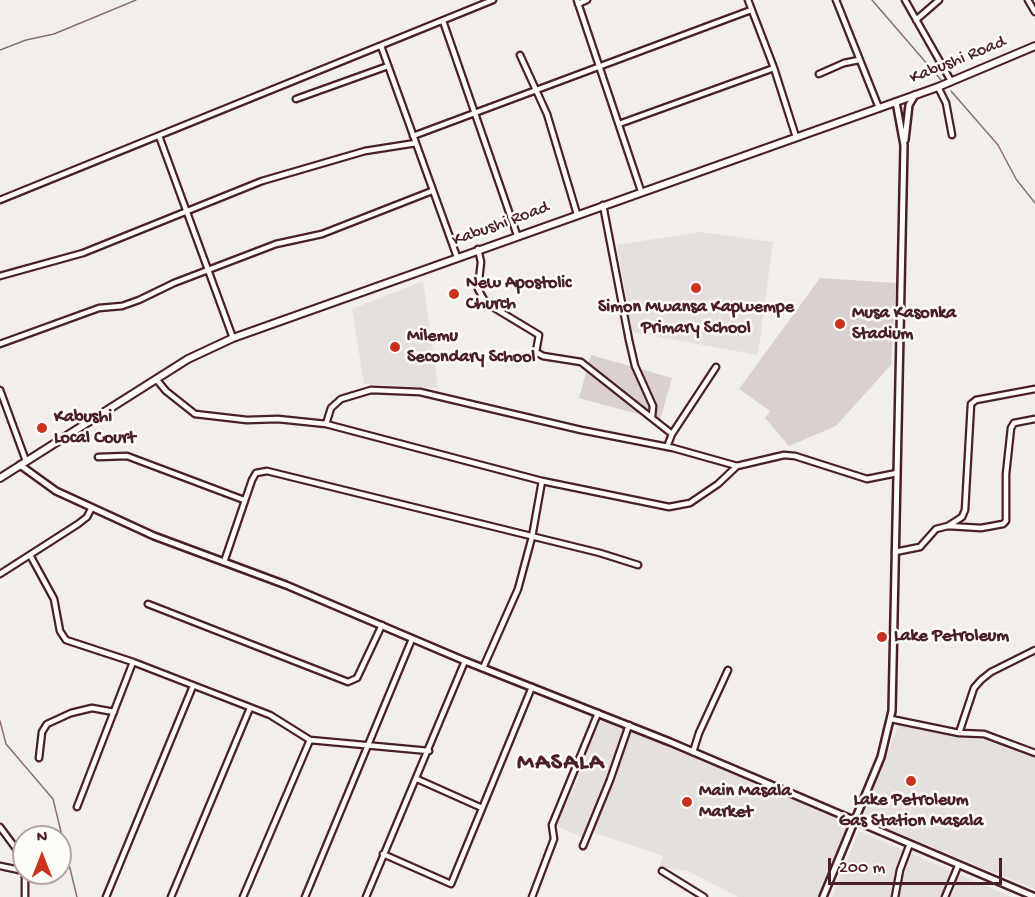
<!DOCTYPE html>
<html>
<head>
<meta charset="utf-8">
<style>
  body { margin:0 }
  #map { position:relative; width:1035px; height:897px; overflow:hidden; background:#f2efeb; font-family:"Gochi Hand",sans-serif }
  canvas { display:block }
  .north { position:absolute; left:12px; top:825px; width:60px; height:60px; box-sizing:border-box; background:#fdfcf7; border:2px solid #b5a4a5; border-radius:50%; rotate:0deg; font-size:16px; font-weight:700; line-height:24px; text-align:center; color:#4a1f2b }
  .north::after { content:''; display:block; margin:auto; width:21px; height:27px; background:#c8321e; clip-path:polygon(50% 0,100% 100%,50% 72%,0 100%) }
  .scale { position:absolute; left:828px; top:858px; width:174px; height:27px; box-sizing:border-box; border:3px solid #4a1f2b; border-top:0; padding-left:8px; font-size:18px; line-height:21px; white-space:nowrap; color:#4a1f2b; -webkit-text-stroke:4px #fdfcf7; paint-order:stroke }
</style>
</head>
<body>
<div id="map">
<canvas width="1035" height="897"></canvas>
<div class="north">N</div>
<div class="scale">200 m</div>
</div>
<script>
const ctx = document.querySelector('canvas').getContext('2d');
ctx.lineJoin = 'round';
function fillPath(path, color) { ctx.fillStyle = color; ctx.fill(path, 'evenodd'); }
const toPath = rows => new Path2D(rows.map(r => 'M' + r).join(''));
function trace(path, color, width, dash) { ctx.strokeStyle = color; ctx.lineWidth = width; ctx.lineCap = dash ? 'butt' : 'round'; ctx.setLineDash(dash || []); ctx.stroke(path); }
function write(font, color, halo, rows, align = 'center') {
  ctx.font = font + ' "Gochi Hand",sans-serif'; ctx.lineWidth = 5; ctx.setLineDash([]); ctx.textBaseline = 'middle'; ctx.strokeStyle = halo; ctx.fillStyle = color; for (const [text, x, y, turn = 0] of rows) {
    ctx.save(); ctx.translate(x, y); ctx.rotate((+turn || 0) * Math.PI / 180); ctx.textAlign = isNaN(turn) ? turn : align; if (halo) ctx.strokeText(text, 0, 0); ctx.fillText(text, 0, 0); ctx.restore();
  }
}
fillPath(toPath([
  [700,232,773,242,758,355,632,332,617,245],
  [423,281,438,388,364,384,352,309],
  [608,716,854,822,824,897,738,897,688,871,659,867,663,856,592,832,586,839,554,825,578,781,581,757,600,722],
  [899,724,984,737,1035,757,1035,889,861,818],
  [859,831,1012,897,832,897]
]), '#e5dfdd');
fillPath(toPath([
  [820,278,896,283,891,365,836,426,789,446,765,418,770,411,739,389],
  [591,355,672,378,660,420,579,398]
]), '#d9d0cf');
trace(toPath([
  [872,0,941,80],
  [0,50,26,40,54,34,136,0],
  [951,91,998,145,1016,179,1035,203],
  [0,721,6,744,53,799,77,897]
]), '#8b6f75', 1.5);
const minor = toPath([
  [577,0,641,191],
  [748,0,774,68,796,137],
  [836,0,879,108],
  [905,0,951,81],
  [1028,0,1035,12],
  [578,4,587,0],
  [916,20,939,0],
  [443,21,517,235],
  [381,46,457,257],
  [520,55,547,114,577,214],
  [819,74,844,63,859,60],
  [938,87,946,103,952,135],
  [296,99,388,66],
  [619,124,774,68],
  [159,136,233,338],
  [413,136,751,10],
  [0,200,493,0],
  [603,205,629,340,635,366,653,406,652,417],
  [478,249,481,262,478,289,486,303,539,335,536,352,543,356,581,362,672,434],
  [0,276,83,253,262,181,365,151,416,143],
  [0,344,99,308,122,306,139,300,174,283,276,244,322,234,432,191],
  [156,379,166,391,195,414,247,420,278,419,326,424],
  [0,390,26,461],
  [667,447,672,434,716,367],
  [98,457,127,456,244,500],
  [737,466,718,484,690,503,669,507,542,481,326,424,331,408,341,399,371,390,420,392,581,430,673,448,737,466,784,455,795,456,867,479,897,473],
  [948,526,981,528,1003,524,1006,521,1006,474,1011,428,1014,423,1035,419],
  [895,552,920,547,936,529,948,526,962,517,965,510,971,404,976,400,1035,389],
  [30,555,54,599,60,631,66,640,133,662,270,715,310,740,429,751],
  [224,562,252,480,256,473,267,471,600,553,638,565],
  [0,574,78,524,87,517,91,509],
  [148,604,348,682,357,678,382,625],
  [483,668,518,589,532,537,542,481],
  [891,719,959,733,984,734,1035,753],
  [959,733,974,688,981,680,991,672,1035,650],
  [693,752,699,733,728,670],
  [39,758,42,732,47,724,71,713,92,708,114,712],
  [417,779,482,808],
  [77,807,133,662],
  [0,827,20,854,24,869],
  [583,846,610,780,629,725],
  [383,854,451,884,532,687],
  [0,866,24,871],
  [662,871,704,897],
  [25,873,25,897],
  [106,897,193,686],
  [171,897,250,708],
  [243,897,310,740],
  [305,897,412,639],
  [366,897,465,661],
  [532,897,554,839,552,825,598,713],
  [895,897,900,870,909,846],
  [945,897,958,866]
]);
const tertiary = toPath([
  [905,140,909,105,915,95],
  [20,465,56,491,154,536,286,585,465,661,670,742,1035,897],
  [823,897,881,757,892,711,904,145,896,102]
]);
const secondary = toPath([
  [0,478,188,359,233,338,938,87,1035,46]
]);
trace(minor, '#4a1f2b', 9);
trace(tertiary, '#4a1f2b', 10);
trace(secondary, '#4a1f2b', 10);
trace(minor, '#fdfcf7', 4.5);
trace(tertiary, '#fdfcf7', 5);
trace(secondary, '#fdfcf7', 6);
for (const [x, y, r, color] of [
  [696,288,6,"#c8321e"],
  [454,294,6,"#c8321e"],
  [840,324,6,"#c8321e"],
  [395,347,6,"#c8321e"],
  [42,428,6,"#c8321e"],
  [882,637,6,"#c8321e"],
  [911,781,6,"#c8321e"],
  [687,802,6,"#c8321e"]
]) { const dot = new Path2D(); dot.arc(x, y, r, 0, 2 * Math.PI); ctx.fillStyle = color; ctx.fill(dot); trace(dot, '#fdfcf7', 2); }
write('18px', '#4a1f2b', '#fdfcf7', [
  ["Kabushi Road",958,61,-22],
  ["Kabushi Road",501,225,-20]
]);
write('bold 18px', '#4a1f2b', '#fdfcf7', [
  ["New Apostolic",466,284],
  ["Church",466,305],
  ["Simon Mwansa Kapwempe",696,308,"center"],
  ["Primary School",696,329,"center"],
  ["Musa Kasonka",852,314],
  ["Stadium",852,335],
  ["Milemu",407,337],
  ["Secondary School",407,358],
  ["Kabushi",54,418],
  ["Local Court",54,439],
  ["Lake Petroleum",894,637],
  ["Main Masala",699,792],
  ["Market",699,813],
  ["Lake Petroleum",911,801,"center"],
  ["Gas Station Masala",911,822,"center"]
], 'left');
ctx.letterSpacing = '1.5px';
write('bold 24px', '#4a1f2b', '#fdfcf7', [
  ["MASALA",561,764]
]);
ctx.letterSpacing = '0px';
</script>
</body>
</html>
